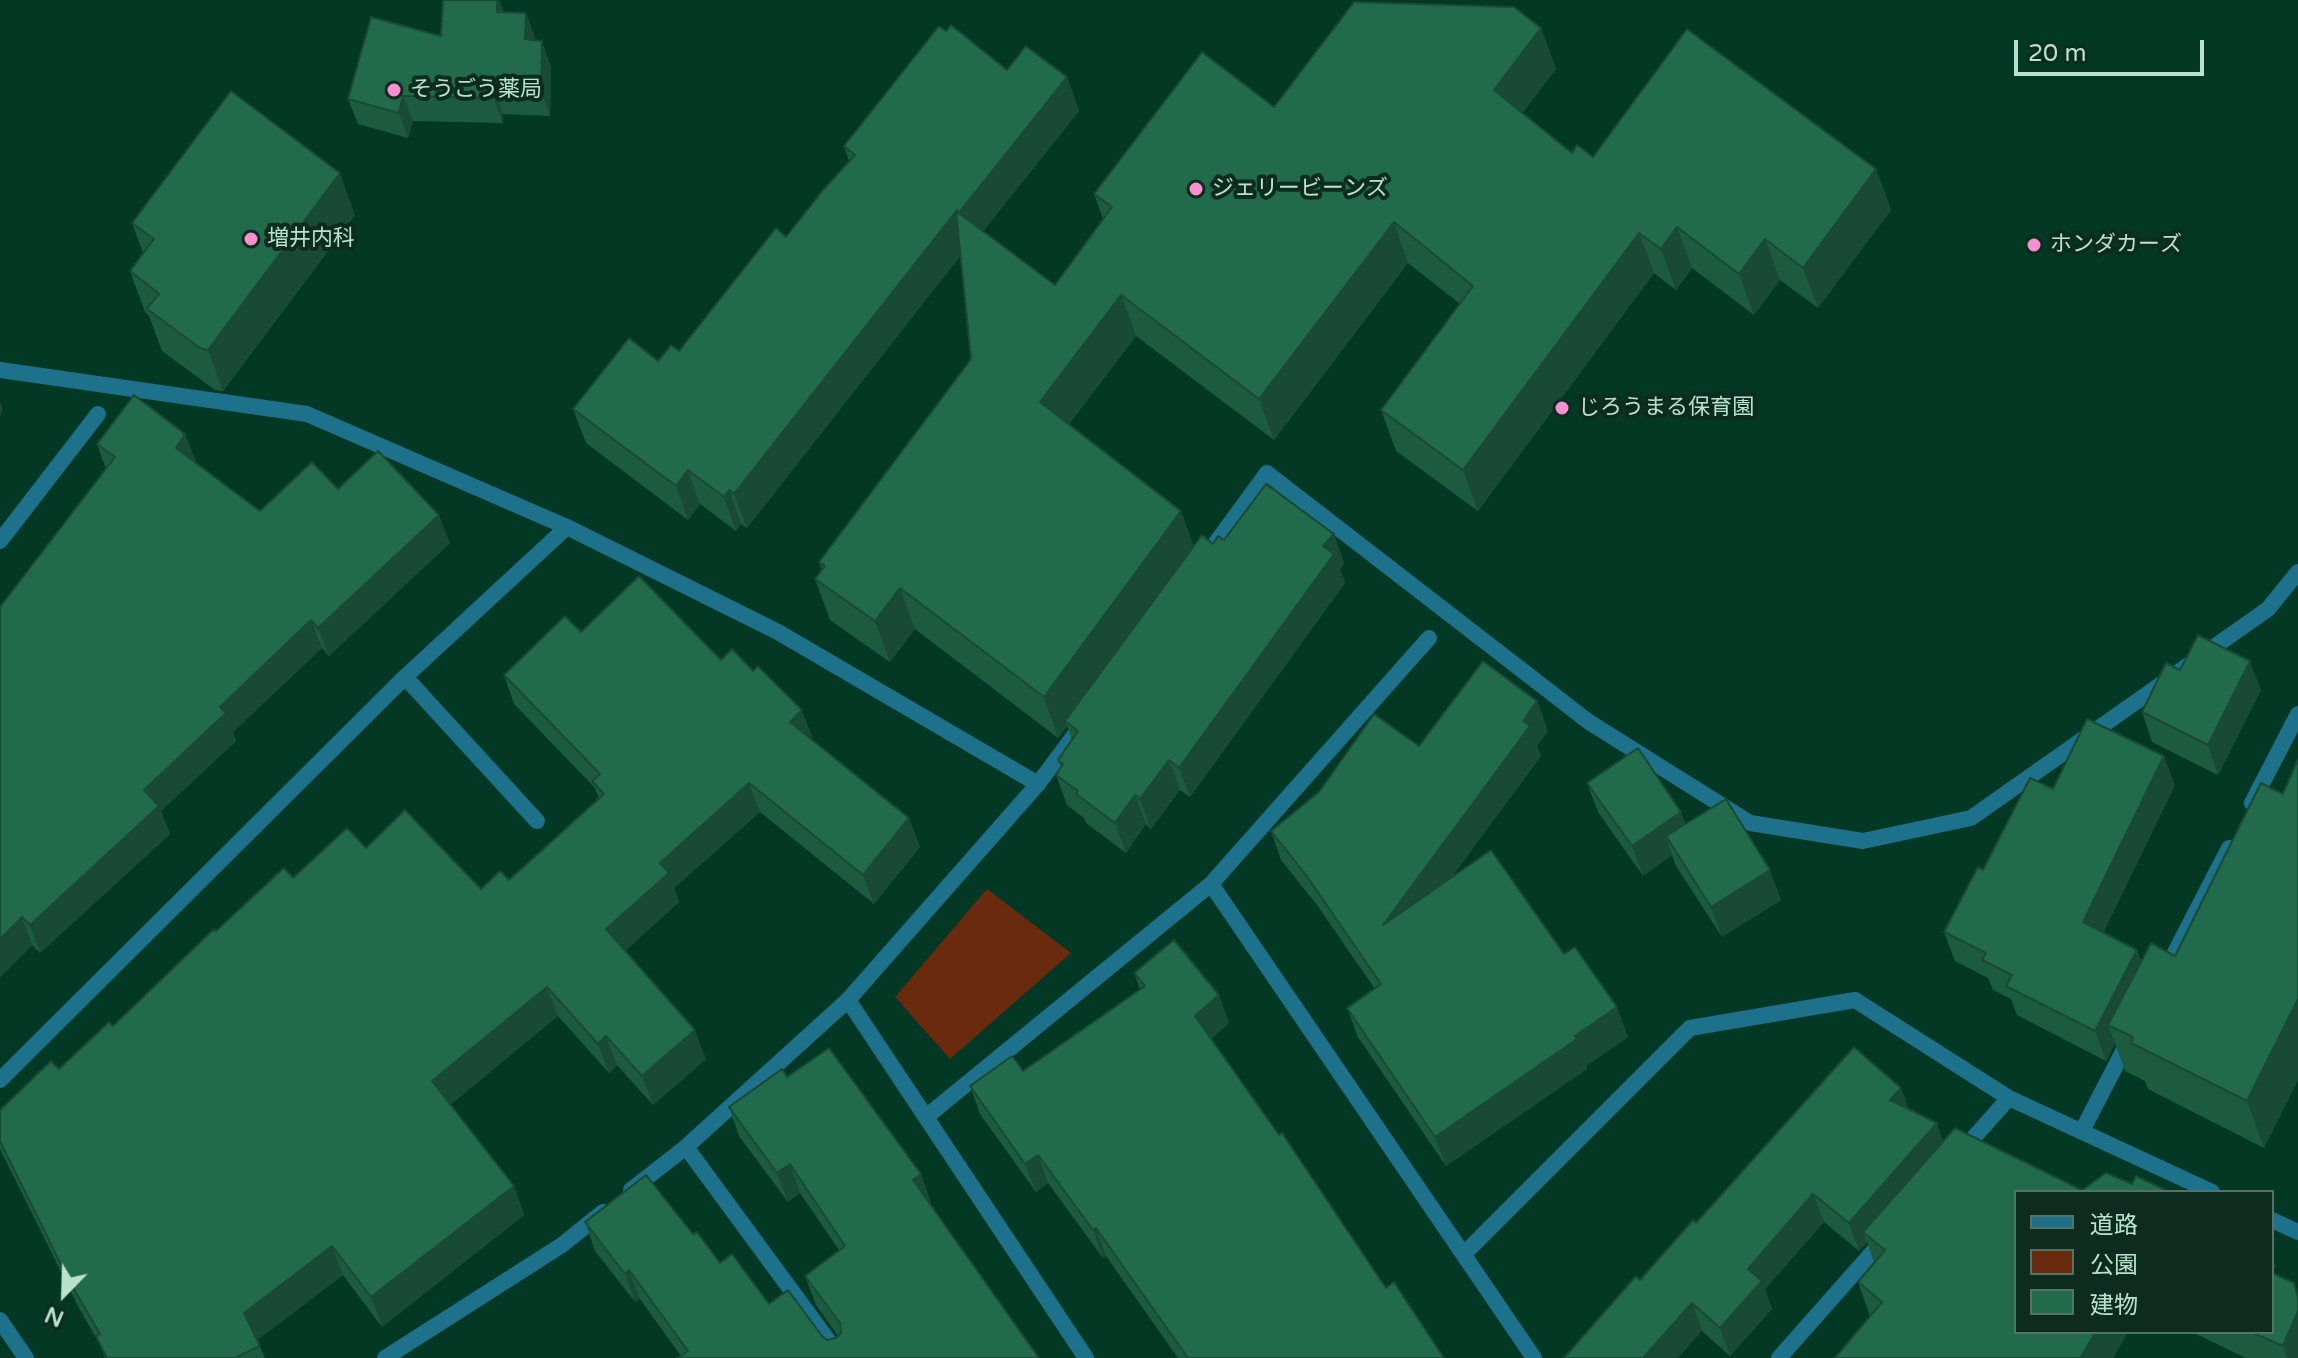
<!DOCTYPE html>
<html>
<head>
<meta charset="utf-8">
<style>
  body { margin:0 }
  #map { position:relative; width:2298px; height:1358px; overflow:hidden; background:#023824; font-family:"Varela Round","Noto Sans JP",sans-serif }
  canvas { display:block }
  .legend { position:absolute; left:2014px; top:1190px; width:260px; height:144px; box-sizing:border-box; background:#0d2b1e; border:2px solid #517464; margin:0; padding:10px 14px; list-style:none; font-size:24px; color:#b8e2cc }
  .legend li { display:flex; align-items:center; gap:16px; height:40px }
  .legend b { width:40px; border:2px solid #517464 }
  .north { position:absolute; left:24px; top:1254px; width:80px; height:80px; -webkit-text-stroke:6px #0d2b1e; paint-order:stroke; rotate:203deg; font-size:22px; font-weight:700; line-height:32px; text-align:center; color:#b8e2cc }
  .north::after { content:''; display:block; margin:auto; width:28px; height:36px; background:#b8e2cc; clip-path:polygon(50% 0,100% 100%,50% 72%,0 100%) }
  .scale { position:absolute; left:2014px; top:40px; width:190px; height:36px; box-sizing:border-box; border:4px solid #b8e2cc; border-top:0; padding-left:10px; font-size:24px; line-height:28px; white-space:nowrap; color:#b8e2cc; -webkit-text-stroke:6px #0d2b1e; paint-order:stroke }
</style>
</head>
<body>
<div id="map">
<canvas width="2298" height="1358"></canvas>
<ul class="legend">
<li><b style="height:10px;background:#1d718a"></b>道路</li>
<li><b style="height:22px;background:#692a0d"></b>公園</li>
<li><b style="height:22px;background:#226a4c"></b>建物</li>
</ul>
<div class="north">N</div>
<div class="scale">20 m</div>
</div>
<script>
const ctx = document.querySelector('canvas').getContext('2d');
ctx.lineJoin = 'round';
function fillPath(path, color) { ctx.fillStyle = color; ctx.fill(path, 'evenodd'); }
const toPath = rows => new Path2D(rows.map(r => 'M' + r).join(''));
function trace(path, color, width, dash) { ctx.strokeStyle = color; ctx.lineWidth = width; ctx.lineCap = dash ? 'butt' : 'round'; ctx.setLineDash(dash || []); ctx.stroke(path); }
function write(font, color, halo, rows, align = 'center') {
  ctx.font = font + ' "Varela Round","Noto Sans JP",sans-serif'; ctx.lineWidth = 8; ctx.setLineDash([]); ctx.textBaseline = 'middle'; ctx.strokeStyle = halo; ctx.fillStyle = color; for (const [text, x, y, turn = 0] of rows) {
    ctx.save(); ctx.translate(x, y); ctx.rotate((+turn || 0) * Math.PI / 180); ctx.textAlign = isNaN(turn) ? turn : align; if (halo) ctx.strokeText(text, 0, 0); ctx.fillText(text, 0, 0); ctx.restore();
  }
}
fillPath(toPath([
  [987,889,1071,953,950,1059,895,997]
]), '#692a0d');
trace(toPath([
  [1207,555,1267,473,1589,722,1750,823,1863,841,1971,818,2268,609,2298,572],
  [1038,784,1085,721]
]), '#1d718a', 16);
trace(toPath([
  [0,370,307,414,567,527,405,677],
  [567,527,778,632,1038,784,848,1000,686,1147],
  [0,541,98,414],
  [2252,803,2298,714],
  [1211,884,1534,1358],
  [2164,974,2229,848],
  [848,1000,1086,1358],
  [0,1080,405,677,537,821],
  [926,1117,1211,884,1429,638],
  [2082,1131,2129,1040],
  [1960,1153,2009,1098,2212,1192],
  [631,1190,686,1147,841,1358],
  [2272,1220,2298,1232],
  [1464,1254,1690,1028,1855,1000,2009,1098],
  [0,1320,26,1358],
  [385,1358,562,1245,603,1212],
  [1779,1358,1886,1237]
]), '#1d718a', 16);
fillPath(toPath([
  [443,0,499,0,504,12,526,13,535,40,551,66,550,116,503,114,503,123,413,121,408,138,358,124,348,99,441,36],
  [1541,28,1556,69,1522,113,1572,153,1593,157,1876,169,1891,210,1818,308,1780,280,1754,315,1692,268,1676,290,1654,273,1478,511,1396,451,1381,410,1460,304,1408,263,1274,440,1136,336,1069,424,1181,511,1194,547,1224,540,1334,534,1344,563,1340,569,1345,583,1190,797,1180,790,1151,829,1146,824,1126,853,1086,823,1084,818,1067,805,1056,775,1061,768,1058,760,1072,740,1067,726,1058,738,915,629,890,662,830,620,815,579,822,570,819,562,971,359,960,256,747,528,741,524,736,531,700,504,688,520,586,443,573,409,658,361,679,351,786,237,849,161,844,146,946,31,1007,70,1067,77,1079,111,983,231,1055,285,1103,219,1094,194,1274,107],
  [355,215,223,391,215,390,162,351,149,316,145,312,130,271,143,253,132,223],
  [185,434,196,462,260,511,338,489,450,543,329,656,322,648,233,732,236,741,161,811,170,834,40,953,32,945,0,977,0,607,106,469,97,444],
  [581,632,721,660,813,740,909,818,920,847,874,904,760,812,674,888,679,902,625,951,706,1059,653,1105,617,1065,609,1073,558,1016,450,1105,514,1186,524,1215,382,1327,343,1275,257,1340,265,1358,105,1358,100,1345,78,1306,1,1151,0,1148,0,1110,59,1069,113,1026,216,931,293,878,366,848,481,889,509,880,599,799,595,788,514,704,504,675],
  [2261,690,2218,775,2152,742,2142,712],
  [1537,701,1548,731,1537,746,1541,756,1451,878,1564,954,1628,1037,1586,1066,1587,1069,1446,1166,1358,1037,1347,1008,1375,989,1317,905,1281,860,1271,831,1419,746],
  [2298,759,2298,1080,2264,1148,2148,1089,2145,1081,2125,1071,2115,1043,2106,1061,2017,1015,2011,999,1993,990,1988,978,1955,961,1944,932,1983,870,2053,789,2175,785,2103,933,2137,950,2141,961,2175,956,2283,794],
  [1587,783,1686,824,1781,900,1722,937,1676,866,1672,855,1643,876,1598,812],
  [1134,973,1229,1023,1211,1039,1386,1288,1444,1358,1178,1358,1106,1256,1103,1258,1048,1183,1036,1192,980,1114,970,1086,1023,1071,1140,989],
  [787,1077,921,1174,931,1203,930,1204,1039,1358,681,1356,640,1299,635,1302,595,1251,585,1222,693,1234,720,1263,769,1304,827,1340,836,1338,838,1336,816,1305,805,1276,839,1250,800,1193,788,1202,739,1136,729,1107],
  [1901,1088,1909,1110,1943,1141,2082,1190,2132,1184,2170,1192,2016,1332,2128,1332,2113,1358,1870,1316,1858,1282,1874,1262,1867,1242,1859,1251,1824,1222,1765,1289,1772,1309,1730,1356,1702,1331,1640,1280,1696,1223],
  [2272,1258,2275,1267,2272,1273,2298,1358,2246,1358,2192,1332,2272,1332]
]), '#1d5b41');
fillPath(toPath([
  [497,0,499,0,506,19,497,12],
  [526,13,535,38,534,64,525,39],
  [1541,28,1556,69,1509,131,1494,90],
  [542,41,551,66,550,116,541,91],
  [1067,77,1079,111,970,248,969,245,747,528,734,494,957,210],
  [494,89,503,114,503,123,494,98],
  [403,96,413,121,408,138,399,113],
  [1876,169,1891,210,1818,308,1803,268],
  [340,173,355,215,223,391,208,350],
  [1394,222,1408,263,1274,440,1259,399],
  [1677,227,1692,268,1676,290,1661,249],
  [1639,233,1654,273,1478,511,1463,470],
  [1765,239,1780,280,1754,315,1739,274],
  [1121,295,1136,336,1055,443,1040,402],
  [0,402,3,409,0,417],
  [185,434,196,462,176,448],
  [688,470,700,504,688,520,676,486],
  [729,490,741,524,736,531,724,497],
  [1181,511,1196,552,1065,721,1067,726,1058,738,1044,697],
  [439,515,450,543,329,656,318,628],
  [1334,534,1344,563,1340,569,1345,583,1190,797,1179,768,1323,546],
  [900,588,915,629,890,662,875,621],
  [311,620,322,648,233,732,236,741,161,811,170,834,40,953,30,925,144,790,220,707],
  [2250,661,2261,690,2218,775,2208,745],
  [1537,701,1548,731,1537,746,1541,756,1394,955,1383,925],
  [802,710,813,739,790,722],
  [2164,756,2175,785,2094,952,2083,922],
  [1169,760,1180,790,1151,829,1140,799],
  [749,783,760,812,674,888,679,902,617,958,606,929,660,863],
  [1135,795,1146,824,1126,853,1115,823],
  [1681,812,1692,841,1666,836,1672,855,1643,876,1632,846],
  [909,818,920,847,874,904,863,875],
  [1770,870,1781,900,1722,937,1711,907],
  [22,917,32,945,0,977,0,939],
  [2137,950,2148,980,2108,1025,2115,1043,2106,1061,2095,1031],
  [547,987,558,1016,442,1111,432,1081],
  [1219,995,1229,1023,1205,1044,1195,1016],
  [2298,999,2298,1080,2264,1148,2247,1101],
  [1617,1007,1628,1037,1586,1066,1587,1069,1446,1166,1435,1137],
  [695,1030,706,1059,653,1105,642,1076],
  [606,1036,617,1065,609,1073,598,1044],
  [1901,1088,1911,1116,1890,1100],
  [1937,1123,1947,1151,1863,1232,1867,1242,1859,1251,1849,1223],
  [1038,1155,1048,1183,1036,1192,1025,1164],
  [790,1164,800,1193,788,1202,777,1173],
  [921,1174,931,1203,923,1209,913,1180],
  [514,1186,524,1215,382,1327,371,1297],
  [1813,1194,1824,1222,1765,1289,1772,1309,1730,1356,1720,1328,1748,1269],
  [1096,1228,1106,1256,1103,1258,1093,1230],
  [332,1246,343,1275,255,1342,244,1313],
  [2272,1258,2275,1267,2272,1274],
  [629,1270,640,1299,635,1302,625,1274],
  [1692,1303,1702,1331,1678,1358,1643,1358],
  [2298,1311,2298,1358,2287,1358,2283,1346],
  [2096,1332,2128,1332,2113,1358,2080,1358]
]), '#184a35');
const building = toPath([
  [443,0,497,0,497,12,526,13,525,39,542,41,541,91,494,89,494,98,403,96,399,113,348,99,371,17,441,36,443,0],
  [1354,2,1514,7,1541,28,1494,90,1572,153,1577,145,1593,157,1687,29,1876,169,1803,268,1765,239,1739,274,1677,227,1661,249,1639,233,1463,470,1381,410,1473,286,1394,222,1259,399,1121,295,1040,402,1181,511,1044,697,900,588,875,621,815,579,825,566,819,562,971,359,956,211,1055,285,1112,207,1094,194,1202,52,1274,107,1354,2],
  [951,25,1007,70,1026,46,1067,77,958,214,957,210,734,494,729,490,724,497,688,470,676,486,573,409,629,338,658,361,671,345,679,351,776,228,786,237,823,190,855,155,844,146,939,26,946,31,951,25],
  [231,91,340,173,208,350,200,348,147,309,159,294,130,271,154,239,132,223,231,91],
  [134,395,185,434,176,448,260,511,312,462,338,489,378,451,439,515,318,628,311,620,220,707,226,713,144,790,159,806,30,925,22,917,0,939,0,607,115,457,97,444,134,395],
  [1266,484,1334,534,1323,546,1334,554,1179,768,1169,760,1140,799,1135,795,1115,823,1076,794,1078,791,1056,775,1063,764,1058,760,1078,731,1065,721,1202,535,1213,544,1218,536,1224,540,1266,484],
  [639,576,721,660,732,649,753,671,758,666,802,710,790,722,909,818,863,875,749,783,660,863,669,873,606,929,695,1030,642,1076,606,1036,598,1044,547,987,432,1081,514,1186,371,1297,332,1246,244,1313,260,1346,235,1358,107,1358,96,1336,100,1334,67,1277,0,1141,0,1110,51,1061,59,1069,109,1022,113,1026,214,929,216,931,284,868,293,878,347,828,366,848,405,810,481,889,500,871,509,880,604,794,592,781,600,774,504,675,565,616,581,632,639,576],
  [2198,635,2250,661,2208,745,2142,712,2166,663,2180,670,2198,635],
  [1483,661,1537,701,1523,721,1530,726,1383,925,1491,850,1564,954,1575,947,1617,1007,1575,1036,1577,1039,1435,1137,1347,1008,1381,984,1306,875,1271,831,1319,792,1374,714,1419,746,1483,661],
  [2087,719,2164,756,2083,922,2137,950,2095,1031,2006,986,2012,975,1982,960,1986,953,1944,932,1978,867,1983,870,2030,778,2053,789,2087,719],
  [1638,748,1681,812,1632,846,1587,783,1638,748],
  [2298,759,2298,999,2247,1101,2131,1043,2133,1037,2108,1025,2151,943,2175,956,2261,783,2283,794,2298,759],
  [1726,799,1770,870,1711,907,1666,836,1726,799],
  [1174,940,1219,995,1195,1016,1279,1135,1282,1133,1386,1288,1394,1282,1444,1358,1188,1358,1096,1228,1093,1230,1038,1155,1025,1164,970,1086,1012,1056,1023,1071,1145,986,1134,973,1174,940],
  [1854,1047,1901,1088,1890,1100,1937,1123,1849,1223,1813,1194,1748,1269,1762,1281,1720,1328,1692,1303,1643,1358,1564,1358,1636,1276,1640,1280,1693,1220,1696,1223,1854,1047],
  [829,1048,921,1174,913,1180,1039,1358,678,1358,688,1351,629,1270,625,1274,585,1222,646,1175,693,1234,697,1232,720,1263,732,1254,769,1304,788,1290,822,1336,827,1340,836,1338,841,1333,840,1323,805,1276,845,1246,790,1164,777,1173,729,1107,782,1069,787,1077,829,1048],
  [1955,1128,2082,1190,2106,1173,2132,1184,2136,1176,2170,1192,2016,1192,2016,1332,2096,1332,2080,1358,1835,1358,1882,1302,1858,1282,1885,1250,1863,1232,1955,1128],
  [2272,1273,2294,1283,2298,1298,2298,1311,2283,1346,2251,1332,2272,1332,2272,1273]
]);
fillPath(building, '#226a4c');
trace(building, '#184a35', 2);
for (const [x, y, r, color] of [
  [394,90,8,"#f690d0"],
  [1196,189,8,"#f690d0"],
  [251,239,8,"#f690d0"],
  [2034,245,8,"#f690d0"],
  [1562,408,8,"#f690d0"]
]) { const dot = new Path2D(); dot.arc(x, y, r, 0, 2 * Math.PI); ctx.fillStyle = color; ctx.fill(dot); trace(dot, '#0d2b1e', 3); }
write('22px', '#b8e2cc', '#0d2b1e', [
  ["そうごう薬局",410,90],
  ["ジェリービーンズ",1212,189],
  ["増井内科",267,239],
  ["ホンダカーズ",2050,245],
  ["じろうまる保育園",1578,408]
], 'left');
</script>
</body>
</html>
